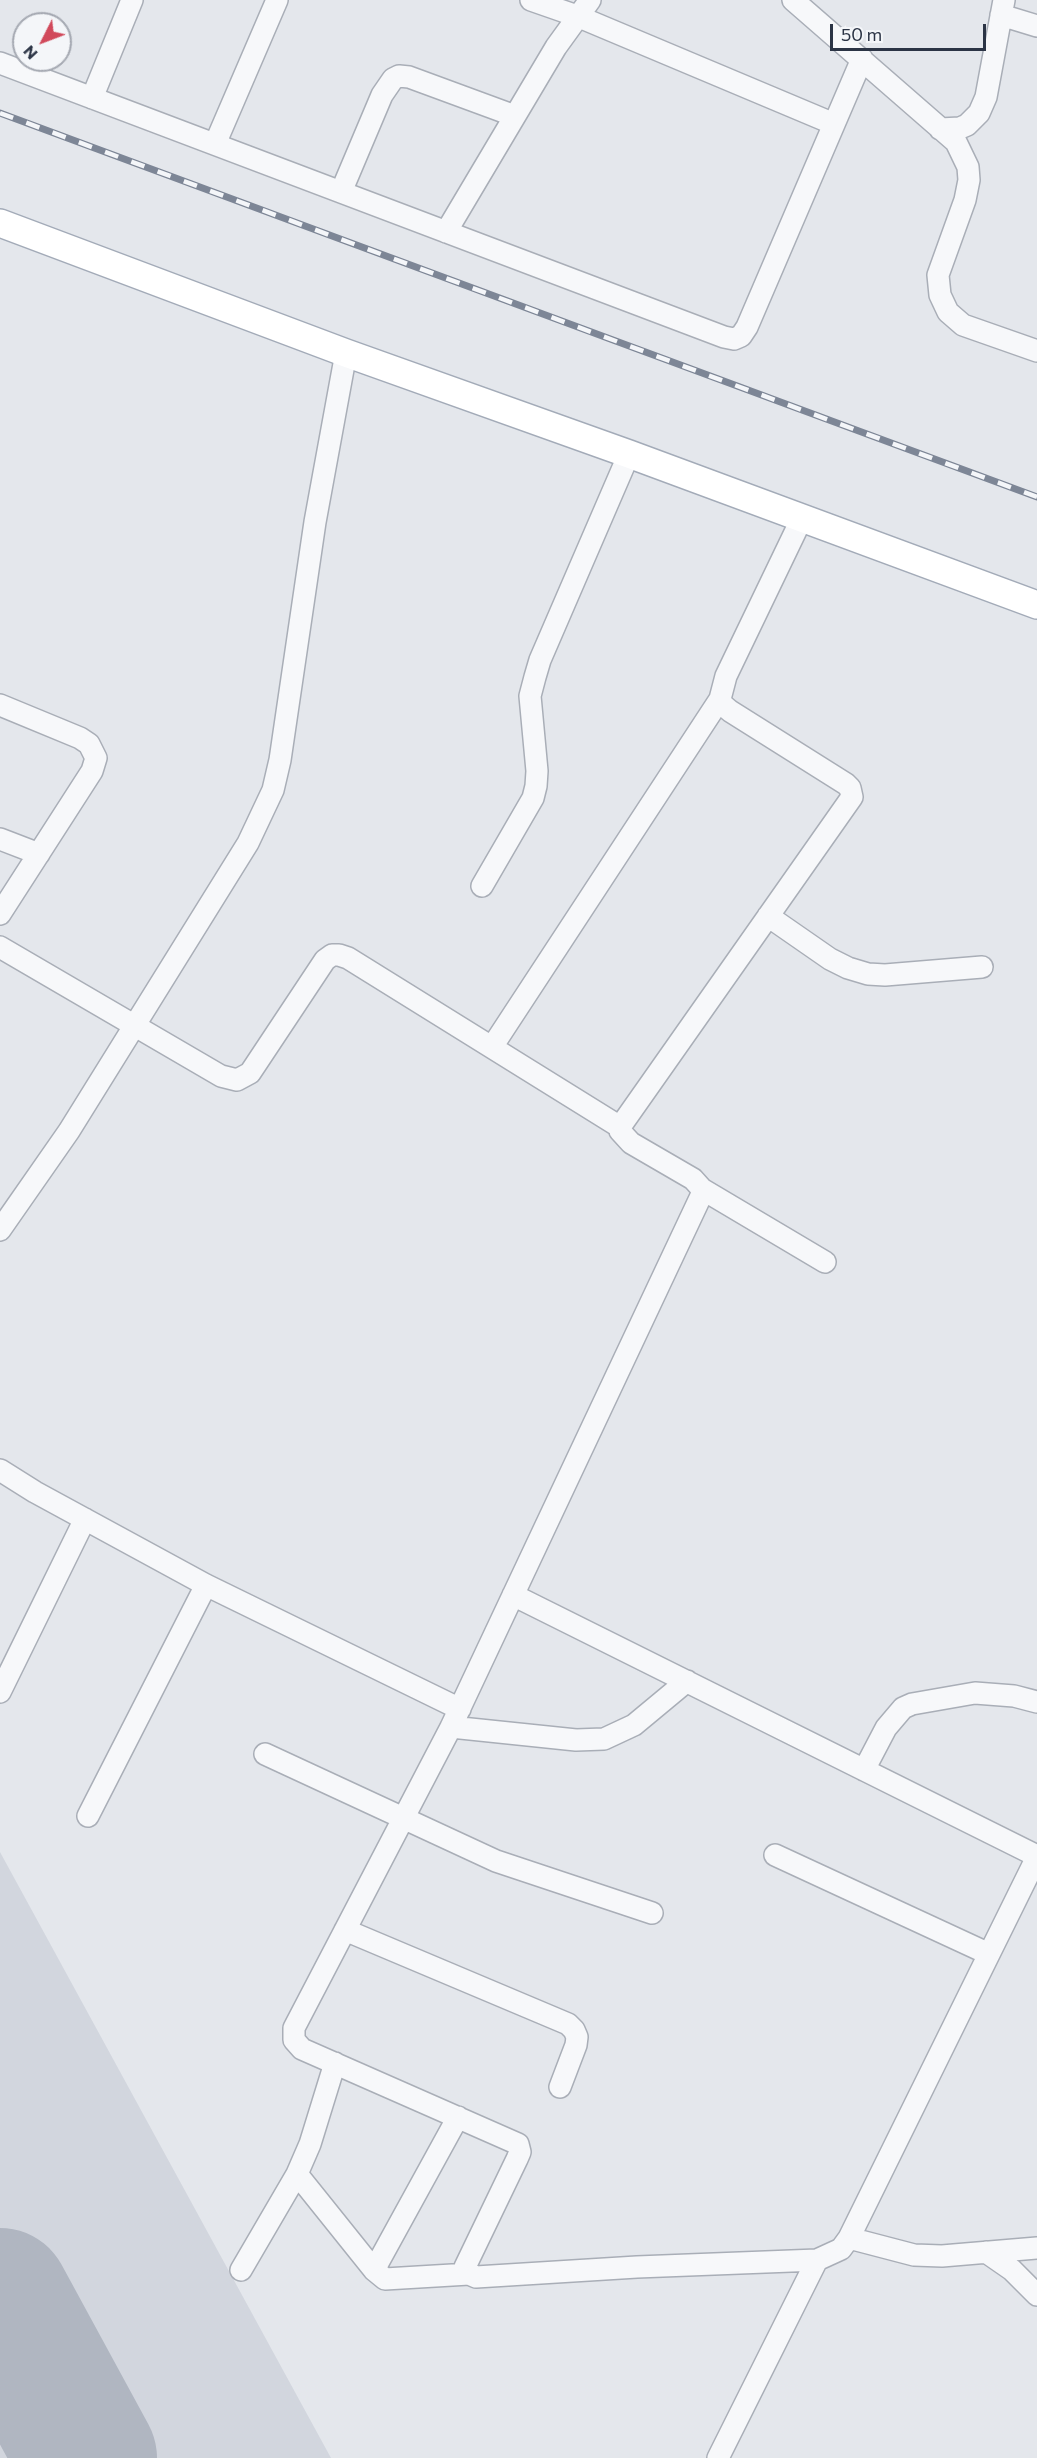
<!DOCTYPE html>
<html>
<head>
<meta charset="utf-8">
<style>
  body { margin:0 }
  #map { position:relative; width:1037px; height:2458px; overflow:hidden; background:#e4e7ec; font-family:Commissioner,sans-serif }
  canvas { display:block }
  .north { position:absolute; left:12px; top:12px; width:60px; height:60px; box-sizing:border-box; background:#f4f6f9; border:2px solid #a4a8b1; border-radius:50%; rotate:228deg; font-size:16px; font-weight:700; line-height:24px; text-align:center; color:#2b3445 }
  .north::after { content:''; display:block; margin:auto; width:21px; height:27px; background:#d1495b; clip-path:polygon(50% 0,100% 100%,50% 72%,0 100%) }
  .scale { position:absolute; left:830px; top:24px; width:156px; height:27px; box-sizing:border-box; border:3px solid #2b3445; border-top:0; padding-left:8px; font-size:18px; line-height:21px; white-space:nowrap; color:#2b3445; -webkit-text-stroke:4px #f4f6f9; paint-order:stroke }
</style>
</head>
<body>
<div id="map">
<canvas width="1037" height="2458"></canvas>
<div class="north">N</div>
<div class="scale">50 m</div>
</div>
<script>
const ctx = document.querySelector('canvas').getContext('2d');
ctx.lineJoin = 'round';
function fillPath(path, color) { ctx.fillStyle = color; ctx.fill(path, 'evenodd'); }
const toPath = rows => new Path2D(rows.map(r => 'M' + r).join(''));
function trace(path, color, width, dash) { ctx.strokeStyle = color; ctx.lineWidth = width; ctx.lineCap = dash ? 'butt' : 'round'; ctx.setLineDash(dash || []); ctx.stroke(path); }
fillPath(toPath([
  [0,1852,331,2458,0,2458]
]), '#d2d6de');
trace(toPath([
  [0,2298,87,2458]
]), '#b0b6c1', 140);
const minor = toPath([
  [531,0,577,16,834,124],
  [793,0,956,142,968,167,969,180,965,200,938,275,940,295,948,312,963,325,1037,351],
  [1001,15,1037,26],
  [0,63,724,337,734,339,741,336,747,327,862,59],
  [92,98,132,0],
  [940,129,960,128,967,125,979,113,986,97,1004,0],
  [215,144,277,0],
  [341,192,382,95,393,79,399,76,409,77,515,116],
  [446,232,556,47,590,0],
  [802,518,726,676,720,699,723,705,730,711,846,784,850,788,852,797,620,1127,620,1131,631,1143,693,1179,702,1189,701,1196,451,1727,294,2028,294,2040,302,2049,518,2144,520,2152,517,2159,465,2267,469,2274,476,2277,637,2267,817,2260,841,2249,849,2238,1037,1857],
  [0,705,80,738,89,744,96,758,92,771,0,914],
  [0,839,39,854],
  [482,886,533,798,536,786,537,771,530,696,535,677,540,660,629,454],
  [768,916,830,959,848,968,868,974,885,975,982,967],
  [0,947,221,1076,237,1080,250,1073,256,1064,325,960,332,955,339,955,348,958,620,1127],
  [492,1047,720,699],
  [702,1189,825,1262],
  [0,1230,69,1131,248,843,273,790,280,760,315,522,346,353],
  [0,1470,35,1492,206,1585,460,1709],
  [513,1595,1037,1856],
  [0,1692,85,1519],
  [451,1727,576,1740,604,1739,634,1725,687,1681],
  [265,1754,496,1861,652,1913],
  [864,1770,886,1728,903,1708,912,1704,975,1693,1014,1696,1037,1702],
  [88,1816,206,1585],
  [775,1855,989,1954],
  [345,1930,568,2024,574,2030,577,2037,576,2045,560,2087],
  [297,2174,374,2270,385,2279,469,2274],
  [849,2238,914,2255,942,2256,1037,2248],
  [986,2252,1012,2270,1037,2295],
  [241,2270,297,2174,310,2144,335,2063],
  [374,2270,458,2117],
  [718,2458,817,2260]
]);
const major = toPath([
  [0,223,346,353,629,454,1037,605]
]);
trace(minor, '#a9aeb7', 24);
trace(major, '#a3abb8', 30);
trace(minor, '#f7f8fa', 21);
trace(major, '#fff', 27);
const rail = toPath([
  [0,113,1037,497]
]);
trace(rail, '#7d8696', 7);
trace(rail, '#f4f6f9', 4.5, [14]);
</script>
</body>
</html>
